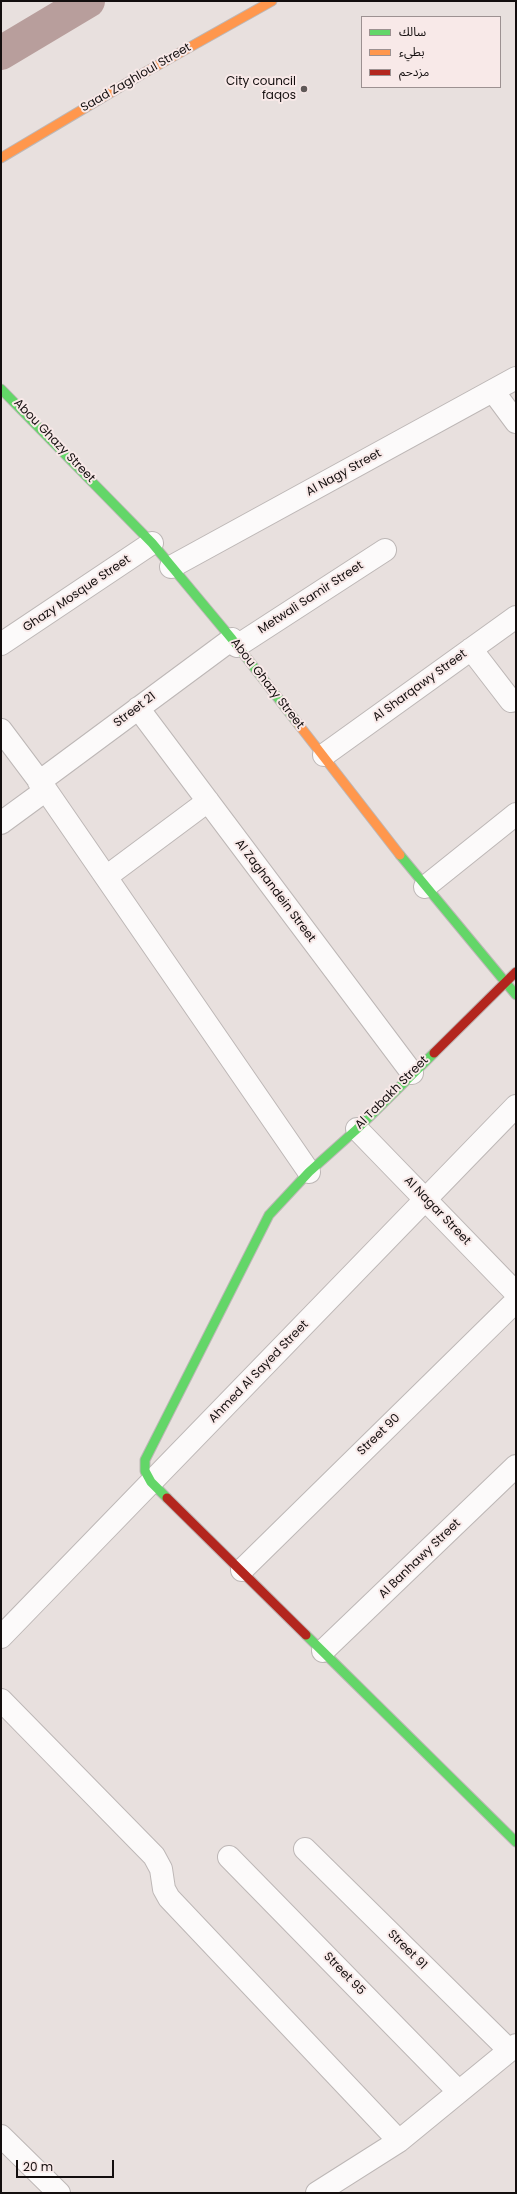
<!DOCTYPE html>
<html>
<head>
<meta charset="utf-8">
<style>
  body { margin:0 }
  #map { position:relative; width:517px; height:2194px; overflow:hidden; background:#e8e0de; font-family:Poppins,"Noto Sans Arabic",sans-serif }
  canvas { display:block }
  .frame { position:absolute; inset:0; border:2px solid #130e0e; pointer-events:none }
  .legend { position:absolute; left:361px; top:16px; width:140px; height:72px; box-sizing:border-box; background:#f8e9e8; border:1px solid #9c9191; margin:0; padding:5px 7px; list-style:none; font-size:12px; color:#130e0e }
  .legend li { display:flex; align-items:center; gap:8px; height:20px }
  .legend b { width:20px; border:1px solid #9c9191 }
  .scale { position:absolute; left:16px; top:2160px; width:98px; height:18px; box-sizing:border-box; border:2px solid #130e0e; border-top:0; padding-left:5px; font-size:12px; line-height:14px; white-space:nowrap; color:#130e0e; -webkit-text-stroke:3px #f8e9e8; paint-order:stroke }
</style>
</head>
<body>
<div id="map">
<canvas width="517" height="2194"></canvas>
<div class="frame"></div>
<ul class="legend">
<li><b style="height:5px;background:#63d668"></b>سالك</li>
<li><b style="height:5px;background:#ff974d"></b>بطيء</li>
<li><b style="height:5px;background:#b3261e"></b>مزدحم</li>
</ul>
<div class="scale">20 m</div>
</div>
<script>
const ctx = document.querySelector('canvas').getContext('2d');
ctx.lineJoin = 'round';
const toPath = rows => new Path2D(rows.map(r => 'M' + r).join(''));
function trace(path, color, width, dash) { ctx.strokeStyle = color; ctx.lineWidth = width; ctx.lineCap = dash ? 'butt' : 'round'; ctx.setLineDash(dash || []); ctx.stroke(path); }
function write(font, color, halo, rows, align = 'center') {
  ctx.font = font + ' Poppins,sans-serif'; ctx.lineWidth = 4; ctx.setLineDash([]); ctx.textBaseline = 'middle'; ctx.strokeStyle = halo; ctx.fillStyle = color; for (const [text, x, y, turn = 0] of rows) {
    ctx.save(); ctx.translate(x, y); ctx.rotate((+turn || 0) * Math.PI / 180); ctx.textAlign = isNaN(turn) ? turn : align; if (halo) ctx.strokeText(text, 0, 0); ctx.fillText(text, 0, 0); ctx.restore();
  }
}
trace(toPath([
  [1,53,88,1]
]), '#b89e9c', 34);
const street = toPath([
  [493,391,516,422],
  [171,567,516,378],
  [1,644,152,543],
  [237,646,385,550],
  [471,649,511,701],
  [138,708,412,1073],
  [1,730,46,790,309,1172],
  [324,755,516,617],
  [39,782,232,639],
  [1,823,46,790],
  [106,877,208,801],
  [425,887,516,814],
  [357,1129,516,1293],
  [242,1570,516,1301],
  [1,1637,516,1106],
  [323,1651,516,1466],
  [1,1700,154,1856,161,1869,164,1889,169,1898,399,2141],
  [305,1849,509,2050],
  [229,1857,459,2092],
  [1,2136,59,2193],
  [317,2193,399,2141,516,2045]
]);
const fast = toPath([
  [1,389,152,543,232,639,299,725],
  [400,855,516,995],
  [167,1498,151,1482,145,1471,145,1460,269,1215,309,1172,357,1129,434,1053],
  [306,1635,516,1842]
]);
const slow = toPath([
  [1,158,142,74,272,1],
  [299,725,400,855]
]);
const jam = toPath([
  [434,1053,516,972],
  [167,1498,306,1635]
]);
trace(street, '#bdb7b6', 24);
trace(fast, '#bdb7b6', 11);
trace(slow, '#bdb7b6', 11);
trace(jam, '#bdb7b6', 11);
trace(street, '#fcfafa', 22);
trace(fast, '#63d668', 9);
trace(slow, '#ff974d', 9);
trace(jam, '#b3261e', 9);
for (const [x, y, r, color] of [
  [304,89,4,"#5e5857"]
]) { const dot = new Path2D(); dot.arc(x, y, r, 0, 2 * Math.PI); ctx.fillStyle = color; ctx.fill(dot); trace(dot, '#f8e9e8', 1.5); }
write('12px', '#130e0e', '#f8e9e8', [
  ["Saad Zaghloul Street",136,78,-30],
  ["Abou Ghazy Street",54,441,46],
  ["Al Nagy Street",344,473,-29],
  ["Ghazy Mosque Street",77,594,-34],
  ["Metwali Samir Street",311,598,-33],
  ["Abou Ghazy Street",267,684,52],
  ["Al Sharqawy Street",420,686,-36],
  ["Street 21",135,710,-37],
  ["Al Zaghandein Street",275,891,53],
  ["Al Tabakh Street",392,1093,-45],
  ["Al Nagar Street",437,1211,46],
  ["Ahmed Al Sayed Street",259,1372,-46],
  ["Street 90",379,1435,-44],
  ["Al Banhawy Street",420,1559,-44],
  ["Street 91",407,1950,45],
  ["Street 95",344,1974,46]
]);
write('12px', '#130e0e', '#f8e9e8', [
  ["City council",296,82],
  ["faqos",296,96]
], 'right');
</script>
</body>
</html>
